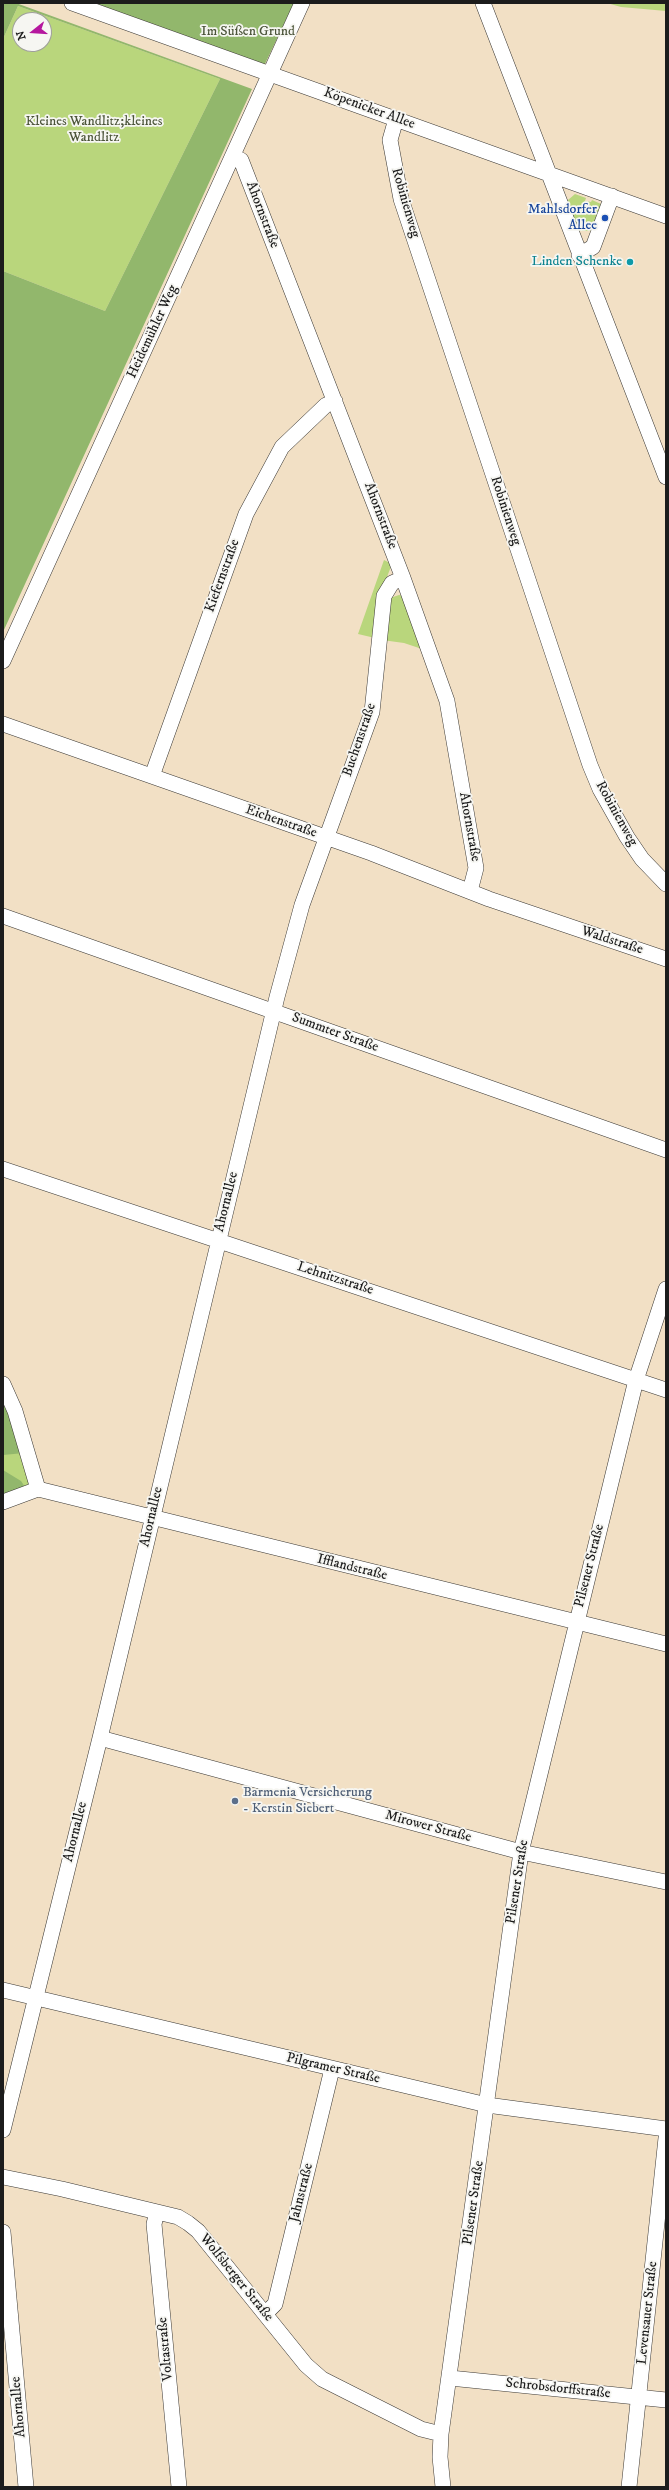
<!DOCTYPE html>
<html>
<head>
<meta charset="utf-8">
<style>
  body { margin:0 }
  #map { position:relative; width:669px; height:2490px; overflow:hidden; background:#f2e0c5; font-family:"IM FELL DW Pica",serif }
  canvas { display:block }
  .frame { position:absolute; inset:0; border:4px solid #1c1c1c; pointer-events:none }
  .north { position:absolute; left:12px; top:12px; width:40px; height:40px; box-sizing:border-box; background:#f6f6f2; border:1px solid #9f9f9c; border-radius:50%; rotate:253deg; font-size:11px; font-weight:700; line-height:16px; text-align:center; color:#1c1c1c }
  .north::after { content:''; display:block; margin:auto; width:14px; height:18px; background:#b5179e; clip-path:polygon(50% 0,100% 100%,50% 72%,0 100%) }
</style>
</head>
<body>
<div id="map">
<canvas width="669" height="2490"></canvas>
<div class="frame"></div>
<div class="north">N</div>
</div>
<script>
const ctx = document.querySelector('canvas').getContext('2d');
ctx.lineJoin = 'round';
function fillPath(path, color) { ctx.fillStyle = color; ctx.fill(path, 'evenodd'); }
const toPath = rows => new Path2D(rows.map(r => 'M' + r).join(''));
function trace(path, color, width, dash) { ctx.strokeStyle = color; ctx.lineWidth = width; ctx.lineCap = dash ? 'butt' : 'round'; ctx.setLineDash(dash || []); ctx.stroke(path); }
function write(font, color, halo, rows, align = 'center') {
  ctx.font = font + ' "IM FELL DW Pica",serif'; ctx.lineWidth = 3.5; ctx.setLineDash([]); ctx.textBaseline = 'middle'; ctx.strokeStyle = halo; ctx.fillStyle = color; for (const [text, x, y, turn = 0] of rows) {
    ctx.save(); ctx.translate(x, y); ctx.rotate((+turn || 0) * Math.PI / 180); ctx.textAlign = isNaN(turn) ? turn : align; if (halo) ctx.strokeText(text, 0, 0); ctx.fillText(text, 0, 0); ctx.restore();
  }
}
fillPath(toPath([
  [607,3,666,3,666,11,621,7],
  [18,6,220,79,105,311,3,271,3,39],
  [20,20,44,20,44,44,20,44],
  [575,194,586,198,585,201,591,202,592,200,601,204,594,229,589,231,577,231,567,206,568,200],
  [384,560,392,564,385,582,375,638,358,634],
  [399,595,404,596,422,649,404,643,382,640,390,598],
  [3,1399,30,1485,3,1499]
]), '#b9d67c');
fillPath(toPath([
  [3,3,16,3,252,89,3,632,3,271,105,311,220,79,18,6,3,39],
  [80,3,294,3,263,68],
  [3,1399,24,1453,3,1455],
  [3,1470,21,1481,27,1490,3,1499]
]), '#92b76c');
const minor = toPath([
  [72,3,666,216],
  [483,3,666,477],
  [396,119,390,140,401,199,590,765,600,789,627,837,642,859,666,884],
  [234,157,241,160,403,578,447,701,476,868,470,891],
  [579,255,593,247,612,196],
  [3,661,302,3],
  [3,724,371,853,489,899,666,959],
  [152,776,246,514,282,447,326,405,335,401],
  [3,916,666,1150],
  [3,1169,666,1390],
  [3,1384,15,1411,38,1489],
  [38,1489,666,1644],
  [3,1502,38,1489],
  [100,1738,521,1852,666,1882],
  [3,1990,487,2105,666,2129],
  [3,2130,100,1738,277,997,302,905,372,712,384,596,392,583,403,578],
  [3,2177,62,2189,178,2217,188,2223,198,2231,306,2365,322,2379,421,2429,441,2434],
  [157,2212,154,2224,179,2487],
  [3,2232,26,2487],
  [265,2314,275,2304,332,2069],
  [450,2378,666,2400],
  [443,2487,440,2457,441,2434,521,1852,636,1380,666,1289],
  [629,2487,666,2138]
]);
trace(minor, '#3c3935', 16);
trace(minor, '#fff', 15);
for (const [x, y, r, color] of [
  [605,218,4,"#1a4fb4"],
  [630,262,4,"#0f9aa8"],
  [235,1801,4,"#5c6f8a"]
]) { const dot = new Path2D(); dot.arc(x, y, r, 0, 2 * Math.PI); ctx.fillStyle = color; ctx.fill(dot); trace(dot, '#f6f6f2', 1.5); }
write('14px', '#4b5439', '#f6f6f2', [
  ["Im Süßen Grund",248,32],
  ["Kleines Wandlitz;kleines",94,122],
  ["Wandlitz",94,138]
]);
write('14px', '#1c1c1c', '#f6f6f2', [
  ["Köpenicker Allee",369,109,20],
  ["Robinienweg",405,203,74],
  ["Ahornstraße",262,215,69],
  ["Heidemühler Weg",153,332,-65],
  ["Robinienweg",505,511,72],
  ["Ahornstraße",380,516,69],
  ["Kiefernstraße",223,576,-70],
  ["Buchenstraße",360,740,-71],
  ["Robinienweg",616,814,61],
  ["Eichenstraße",281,822,19],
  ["Ahornstraße",469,827,80],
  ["Waldstraße",612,941,18],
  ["Summter Straße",335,1033,20],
  ["Ahornallee",227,1202,-76],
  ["Lehnitzstraße",335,1279,18],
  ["Ahornallee",152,1517,-77],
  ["Pilsener Straße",590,1566,-76],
  ["Ifflandstraße",352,1568,14],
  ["Mirower Straße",428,1827,15],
  ["Ahornallee",76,1832,-76],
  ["Pilsener Straße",518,1882,-81],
  ["Pilgramer Straße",333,2069,13],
  ["Jahnstraße",302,2193,-76],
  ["Pilsener Straße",474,2203,-82],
  ["Wolfsberger Straße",236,2278,51],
  ["Levensauer Straße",648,2313,-84],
  ["Voltastraße",166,2349,-95],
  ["Schrobsdorffstraße",558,2389,6],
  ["Ahornallee",19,2407,-95]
]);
write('14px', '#164399', '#f6f6f2', [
  ["Mahlsdorfer",597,210],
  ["Allee",597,226]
], 'right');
write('14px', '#0d838f', '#f6f6f2', [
  ["Linden Schenke",622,262]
], 'right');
write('14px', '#4e5e75', '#f6f6f2', [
  ["Barmenia Versicherung",243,1793],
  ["- Kerstin Siebert",243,1809]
], 'left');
</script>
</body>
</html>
